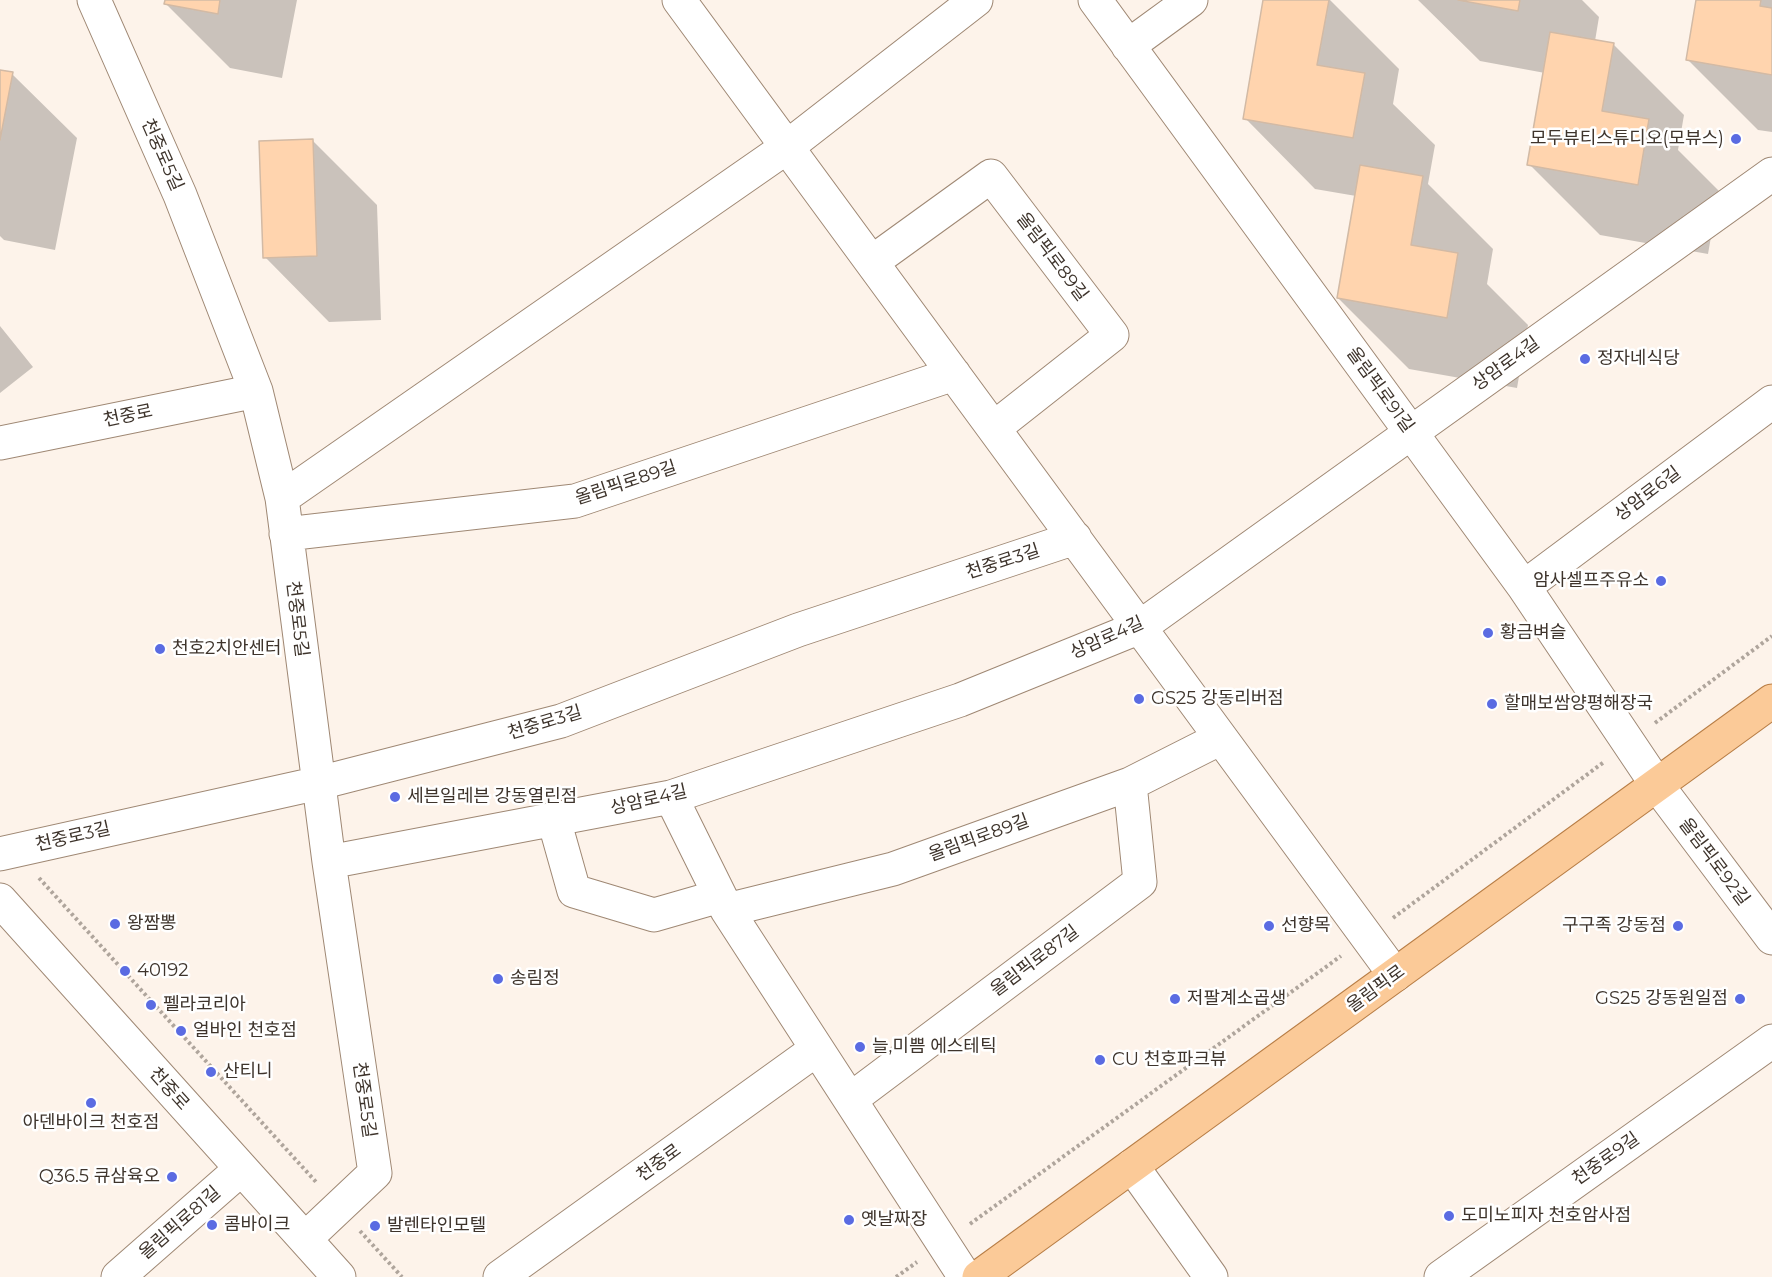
<!DOCTYPE html>
<html>
<head>
<meta charset="utf-8">
<style>
  body { margin:0 }
  canvas { display:block; background:#fdf3ea }
</style>
</head>
<body>
<canvas width="1772" height="1277"></canvas>
<script>
const ctx = document.querySelector('canvas').getContext('2d');
ctx.lineJoin = 'round';
function fillPath(path, color) { ctx.fillStyle = color; ctx.fill(path, 'evenodd'); }
const toPath = rows => new Path2D(rows.map(r => 'M' + r).join(''));
function trace(path, color, width, dash) { ctx.strokeStyle = color; ctx.lineWidth = width; ctx.lineCap = dash ? 'butt' : 'round'; ctx.setLineDash(dash || []); ctx.stroke(path); }
function write(font, color, halo, rows, align = 'center') {
  ctx.font = font + ' Montserrat,"Noto Sans KR",sans-serif'; ctx.lineWidth = 5; ctx.setLineDash([]); ctx.textBaseline = 'middle'; ctx.strokeStyle = halo; ctx.fillStyle = color; for (const [text, x, y, turn = 0] of rows) {
    ctx.save(); ctx.translate(x, y); ctx.rotate((+turn || 0) * Math.PI / 180); ctx.textAlign = isNaN(turn) ? turn : align; if (halo) ctx.strokeText(text, 0, 0); ctx.fillText(text, 0, 0); ctx.restore();
  }
}
fillPath(toPath([
  [166,0,297,0,282,78,230,68,166,4],
  [1265,0,1330,0,1399,69,1393,104,1435,145,1428,184,1493,249,1487,284,1528,325,1517,388,1409,369,1338,298,1356,196,1315,189,1245,118],
  [1418,0,1582,0,1599,17,1595,41,1613,44,1684,115,1678,150,1719,191,1708,254,1600,235,1529,164,1545,73,1480,61],
  [1697,0,1772,0,1772,132,1758,130,1687,59],
  [0,71,12,74,77,138,55,250,4,240,0,236],
  [313,141,377,205,381,320,329,322,265,257],
  [0,326,33,367,0,393]
]), '#0003');
const building = toPath([
  [165,0,220,0,218,14,164,4,165,0],
  [1263,0,1329,0,1317,65,1365,73,1353,138,1243,119,1263,0],
  [1458,0,1520,0,1518,11,1458,0],
  [1696,0,1761,0,1760,6,1772,8,1772,75,1686,60,1696,0],
  [1550,32,1614,43,1602,111,1649,119,1638,185,1527,165,1550,32],
  [0,70,13,72,0,140,0,70],
  [313,139,317,256,263,258,259,141,313,139],
  [1360,165,1423,176,1411,245,1458,253,1447,318,1337,298,1360,165]
]);
fillPath(building, '#ffd4ae');
trace(building, '#d2baa5', 1.5);
const minor = toPath([
  [94,0,180,195,256,391,282,498,329,862,375,1173,305,1239],
  [679,0,1395,975],
  [1095,0,1524,587,1657,785,1772,938],
  [1128,46,1191,0],
  [872,262,991,176,1112,335,994,428],
  [0,443,256,391],
  [282,498,787,147,976,0],
  [286,534,575,501,954,374],
  [1524,587,1772,402],
  [671,797,727,910,965,1277],
  [554,820,574,891,654,915,720,896],
  [0,854,319,783,561,721,798,630,1075,538],
  [329,862,671,797,960,700,1140,627,1772,174],
  [0,900,339,1277],
  [727,910,893,869,1130,784,1221,738],
  [851,1099,1140,882,1130,784],
  [1132,1166,1211,1277],
  [118,1277,241,1169],
  [500,1277,817,1049],
  [1441,1277,1772,1041]
]);
const major = toPath([
  [979,1277,1772,701]
]);
trace(minor, '#9f8874', 35);
trace(major, '#b87e46', 35);
trace(toPath([
  [1655,723,1772,636],
  [39,878,317,1183],
  [1393,918,1604,762],
  [970,1224,1341,956],
  [360,1231,402,1277],
  [896,1277,917,1262]
]), '#afa59c', 4, [3, 3]);
trace(minor, '#fff', 33);
trace(major, '#fbca98', 33);
for (const [x, y, r, color] of [
  [1736,139,6,"#5a6be2"],
  [1585,359,6,"#5a6be2"],
  [1661,581,6,"#5a6be2"],
  [1488,633,6,"#5a6be2"],
  [160,649,6,"#5a6be2"],
  [1139,699,6,"#5a6be2"],
  [1492,704,6,"#5a6be2"],
  [395,797,6,"#5a6be2"],
  [115,924,6,"#5a6be2"],
  [1269,926,6,"#5a6be2"],
  [1678,926,6,"#5a6be2"],
  [125,971,6,"#5a6be2"],
  [498,979,6,"#5a6be2"],
  [1175,999,6,"#5a6be2"],
  [1740,999,6,"#5a6be2"],
  [151,1005,6,"#5a6be2"],
  [181,1031,6,"#5a6be2"],
  [860,1047,6,"#5a6be2"],
  [1100,1060,6,"#5a6be2"],
  [211,1072,6,"#5a6be2"],
  [91,1103,6,"#5a6be2"],
  [172,1177,6,"#5a6be2"],
  [1449,1216,6,"#5a6be2"],
  [849,1220,6,"#5a6be2"],
  [212,1225,6,"#5a6be2"],
  [375,1226,6,"#5a6be2"]
]) { const dot = new Path2D(); dot.arc(x, y, r, 0, 2 * Math.PI); ctx.fillStyle = color; ctx.fill(dot); trace(dot, '#fff', 2); }
write('18px', '#3e342c', '#fff', [
  ["모두뷰티스튜디오(모뷰스)",1724,139,"right"],
  ["정자네식당",1597,359],
  ["암사셀프주유소",1649,581,"right"],
  ["황금벼슬",1500,633],
  ["천호2치안센터",172,649],
  ["GS25 강동리버점",1151,699],
  ["할매보쌈양평해장국",1504,704],
  ["세븐일레븐 강동열린점",407,797],
  ["왕짬뽕",127,924],
  ["선향목",1281,926],
  ["구구족 강동점",1666,926,"right"],
  ["40192",137,971],
  ["송림정",510,979],
  ["저팔계소곱생",1187,999],
  ["GS25 강동원일점",1728,999,"right"],
  ["펠라코리아",163,1005],
  ["얼바인 천호점",193,1031],
  ["늘,미쁨 에스테틱",872,1047],
  ["CU 천호파크뷰",1112,1060],
  ["산티니",223,1072],
  ["아덴바이크 천호점",91,1123,"center"],
  ["Q36.5 큐삼육오",160,1177,"right"],
  ["도미노피자 천호암사점",1461,1216],
  ["옛날짜장",861,1220],
  ["콤바이크",224,1225],
  ["발렌타인모텔",387,1226]
], 'left');
write('18px', '#3e342c', '#fff', [
  ["천중로5길",162,155,66],
  ["올림픽로89길",1052,257,53],
  ["상암로4길",1506,364,-36],
  ["올림픽로91길",1380,390,54],
  ["천중로",128,416,-12],
  ["올림픽로89길",626,483,-18],
  ["상암로6길",1648,494,-37],
  ["천중로3길",1003,562,-18],
  ["천중로5길",297,619,83],
  ["상암로4길",1107,638,-24],
  ["천중로3길",545,723,-17],
  ["상암로4길",649,800,-13],
  ["천중로3길",73,837,-13],
  ["올림픽로89길",979,838,-20],
  ["올림픽로92길",1714,862,53],
  ["올림픽로87길",1035,961,-37],
  ["올림픽로",1376,989,-36],
  ["천중로",169,1089,48],
  ["천중로5길",364,1100,82],
  ["천중로9길",1606,1159,-35],
  ["천중로",659,1163,-36],
  ["올림픽로81길",180,1223,-41]
]);
</script>
</body>
</html>
